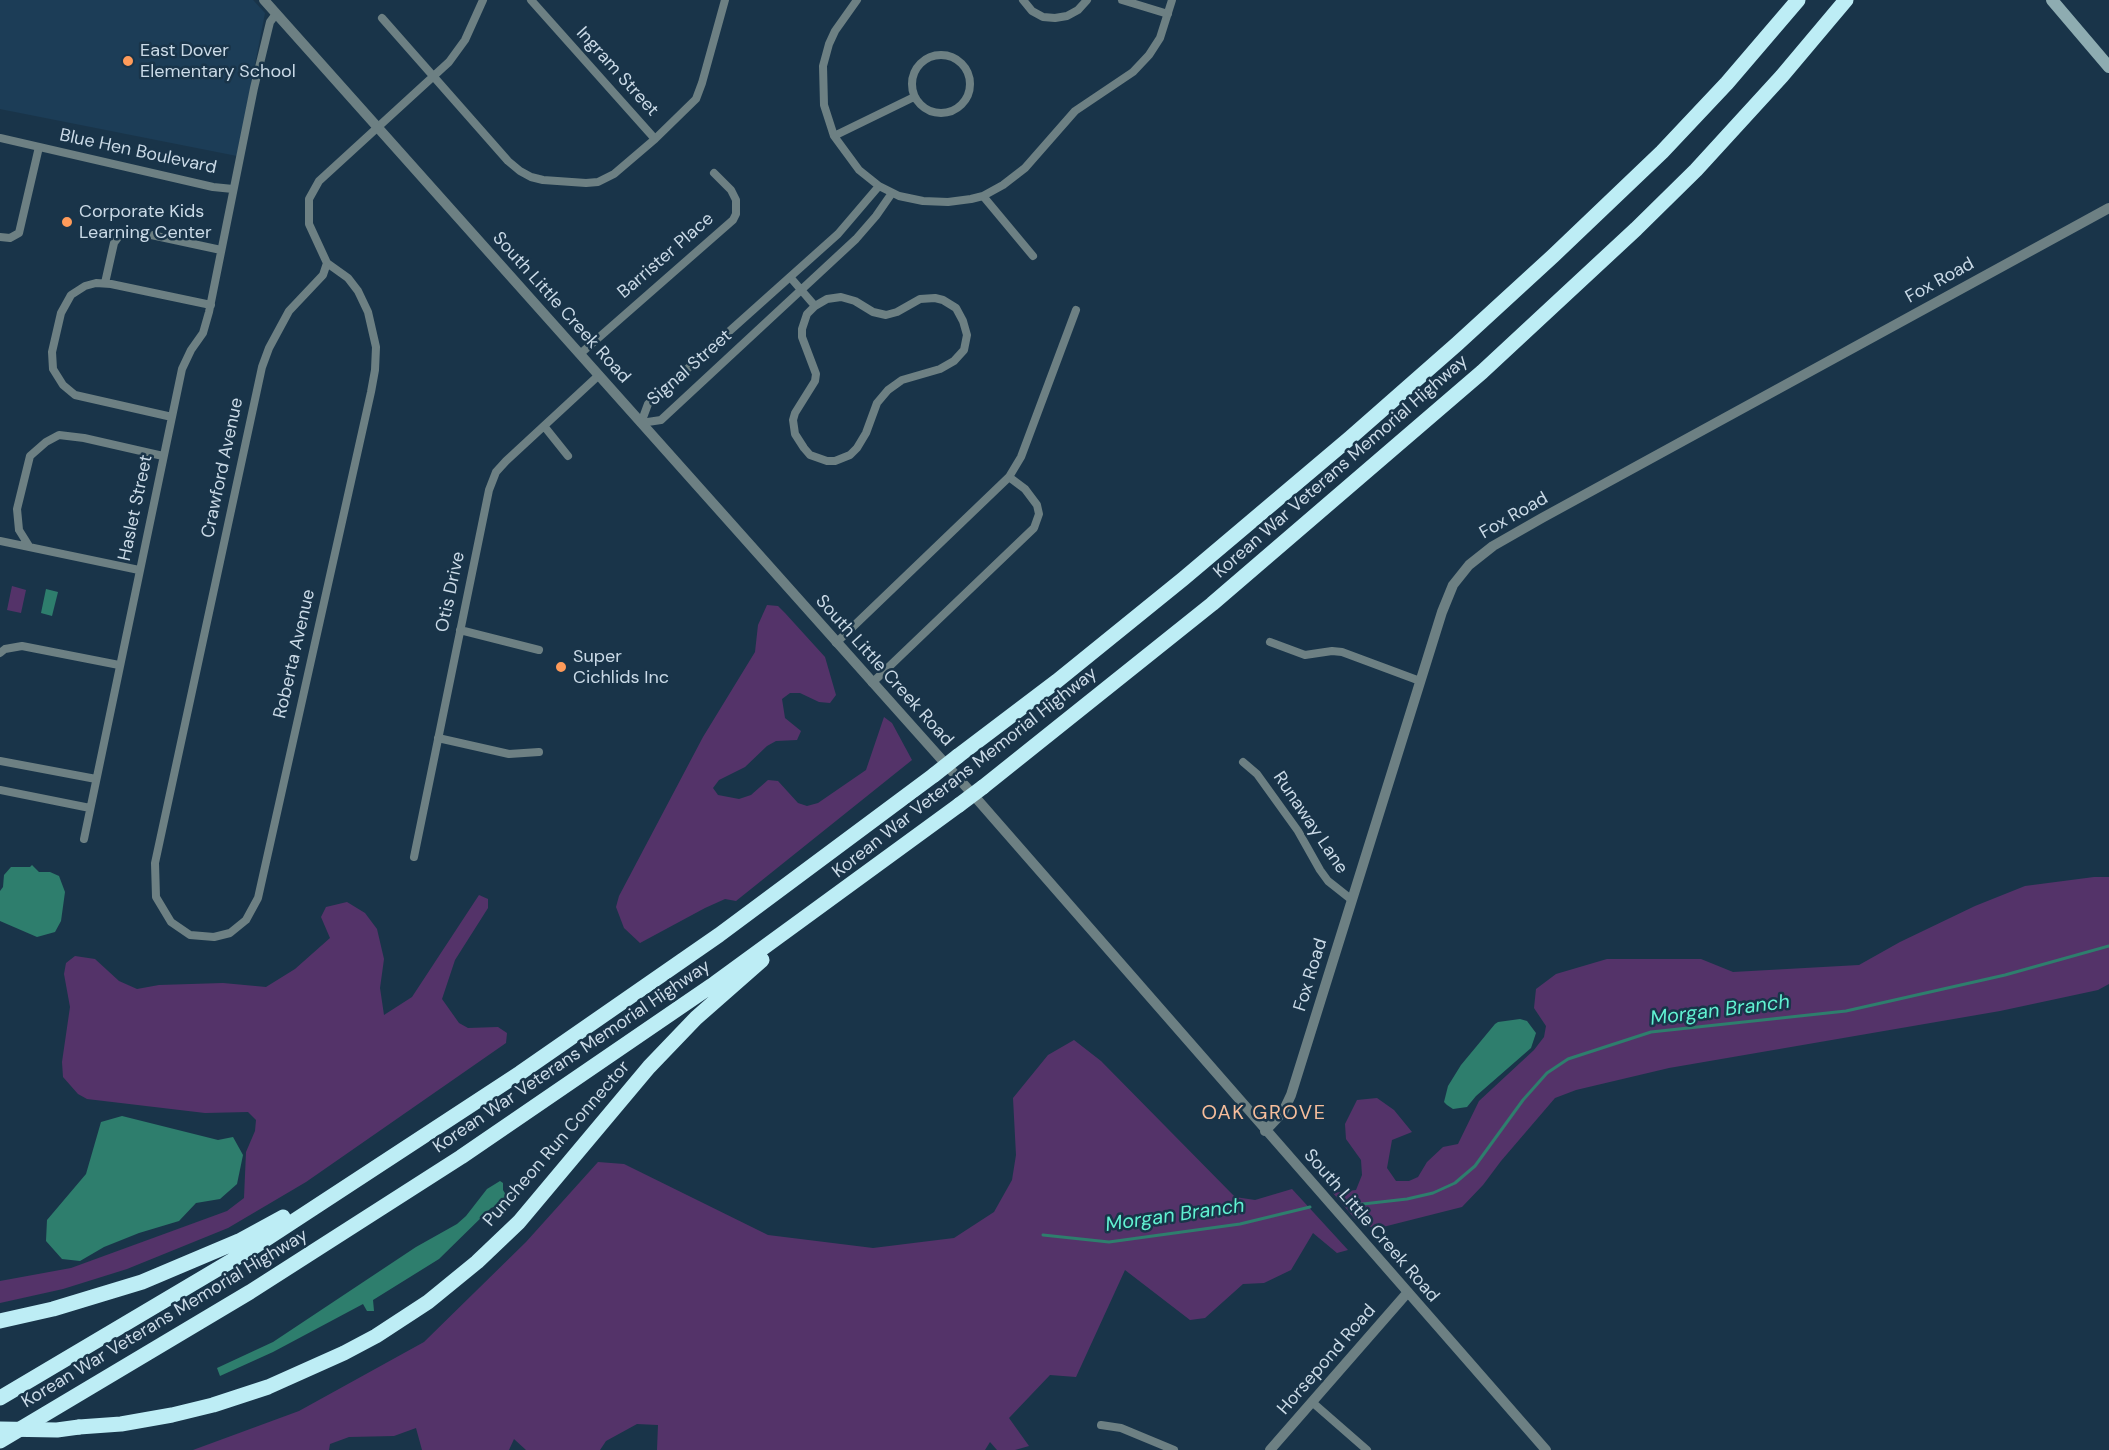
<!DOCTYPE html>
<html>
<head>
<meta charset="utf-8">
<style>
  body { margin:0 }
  canvas { display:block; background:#193449 }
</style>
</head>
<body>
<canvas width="2109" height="1450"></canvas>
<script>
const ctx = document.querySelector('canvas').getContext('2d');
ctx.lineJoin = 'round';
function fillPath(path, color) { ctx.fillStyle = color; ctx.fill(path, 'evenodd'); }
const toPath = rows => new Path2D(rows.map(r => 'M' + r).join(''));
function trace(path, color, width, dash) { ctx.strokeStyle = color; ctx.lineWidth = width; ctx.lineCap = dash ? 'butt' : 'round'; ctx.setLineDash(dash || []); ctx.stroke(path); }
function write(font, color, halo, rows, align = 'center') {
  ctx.font = font + ' "DM Sans",sans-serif'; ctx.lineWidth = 5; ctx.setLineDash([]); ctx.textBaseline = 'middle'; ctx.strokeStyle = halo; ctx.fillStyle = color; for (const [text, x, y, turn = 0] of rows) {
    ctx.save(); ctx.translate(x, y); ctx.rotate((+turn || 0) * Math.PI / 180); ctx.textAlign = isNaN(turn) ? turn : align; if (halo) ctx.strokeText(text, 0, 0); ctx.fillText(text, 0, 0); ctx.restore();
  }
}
fillPath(toPath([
  [0,0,253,0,265,13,237,156,0,109]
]), '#1c3d57');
fillPath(toPath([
  [12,586,26,590,21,613,7,610],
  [767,605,778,606,785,613,825,657,836,695,830,703,819,702,800,693,790,693,782,699,785,718,801,731,797,740,776,741,767,746,745,767,719,780,713,788,718,795,739,799,751,795,768,780,778,781,798,803,807,806,818,803,866,770,884,717,892,723,912,760,736,901,725,899,705,908,640,943,624,928,616,907,619,896,703,737,755,652,758,625],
  [2094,877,2109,877,2109,984,2098,990,2000,1011,1669,1068,1576,1090,1555,1098,1501,1161,1483,1185,1462,1207,1375,1229,1355,1219,1333,1193,1356,1190,1362,1175,1361,1160,1346,1139,1345,1124,1357,1100,1377,1098,1394,1110,1412,1132,1392,1140,1387,1168,1396,1181,1409,1181,1418,1177,1427,1162,1443,1147,1458,1144,1479,1101,1534,1050,1544,1037,1546,1026,1534,1008,1536,989,1556,974,1607,959,1701,959,1733,972,1859,965,1900,942,1975,906,2025,886],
  [479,895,488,899,488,908,455,960,442,999,459,1023,468,1028,498,1027,507,1033,506,1043,306,1182,228,1228,127,1269,63,1289,0,1303,0,1281,71,1268,227,1211,244,1198,246,1152,255,1131,256,1120,248,1112,205,1113,87,1099,78,1094,63,1077,62,1062,70,1007,64,974,66,963,75,956,95,959,119,981,137,989,159,985,223,983,266,987,295,969,330,938,321,917,326,907,347,902,365,913,377,929,384,959,380,988,384,1015,412,997],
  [1074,1040,1101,1061,1235,1197,1255,1200,1292,1189,1348,1250,1337,1253,1313,1233,1291,1270,1264,1283,1243,1284,1205,1318,1190,1320,1125,1270,1076,1377,1050,1375,1009,1418,1029,1446,1015,1450,997,1450,990,1442,985,1450,657,1450,658,1425,637,1424,606,1441,600,1450,526,1450,514,1439,509,1450,422,1450,416,1428,394,1436,349,1437,330,1444,329,1450,193,1450,299,1411,424,1342,526,1242,598,1162,624,1164,768,1235,873,1248,954,1238,994,1212,1012,1180,1016,1155,1013,1098,1048,1055]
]), '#543369');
fillPath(toPath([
  [46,589,58,592,52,616,41,613],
  [32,865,39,872,50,872,59,876,65,892,61,921,55,932,37,937,0,921,0,891,3,887,4,875,11,867,30,867],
  [1520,1019,1527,1021,1536,1033,1531,1048,1476,1096,1467,1107,1453,1109,1447,1105,1444,1102,1448,1086,1461,1065,1495,1024,1498,1022],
  [122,1116,218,1140,233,1137,243,1155,237,1184,220,1199,196,1203,179,1221,139,1233,104,1247,80,1261,62,1259,46,1241,47,1220,86,1174,101,1122],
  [500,1181,503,1183,503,1190,509,1200,510,1207,506,1208,496,1206,491,1208,439,1259,373,1300,374,1311,367,1311,363,1304,273,1352,220,1376,217,1368,273,1342,416,1247,457,1224,466,1216,487,1189]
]), '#2e7e6d');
trace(toPath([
  [1354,1205,1407,1199,1433,1193,1455,1183,1475,1166,1523,1100,1547,1073,1568,1059,1651,1032,1846,1011,2005,975,2109,946],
  [1043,1235,1109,1242,1240,1224,1310,1207]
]), '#2e7e6d', 3);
trace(toPath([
  [531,0,655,139],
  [857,0,835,31,829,44,823,66,824,105,834,136,859,170,879,186,899,196,923,201,948,202,971,199,983,196,1003,185,1025,168,1075,111,1133,72,1149,55,1160,38,1172,0],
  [1023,0,1032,11,1043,17,1055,18,1067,16,1078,10,1087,0],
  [1122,0,1168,14],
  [382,18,508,161,520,171,531,177,543,180,586,183,598,182,614,174,655,139,696,99,702,83,725,0],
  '912 84a29 29 0 1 1 58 0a29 29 0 1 1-58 0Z',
  [834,136,914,97],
  [0,138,213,187,233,189],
  [879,186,838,234,648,404,641,423,661,420,856,239,876,216,892,193],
  [983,196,1033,256],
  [0,237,10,238,19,233,39,147],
  [327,263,348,278,358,291,368,312,376,347,375,370,371,392,258,898,246,920,230,933,214,937,190,935,171,922,156,897,155,863,262,367,269,348,289,311,323,275,327,263,309,224,309,199,319,181,449,62,465,40,483,0],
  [790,277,815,306,807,314,802,329,802,337,816,374,815,381,795,413,793,420,795,434,804,448,810,455,827,461,835,461,850,455,857,448,866,433,877,403,888,390,902,380,940,369,954,361,964,350,967,335,963,321,956,308,943,300,935,298,920,299,897,312,886,315,873,312,855,301,841,297,827,299,815,306],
  [105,283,114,243,122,232,131,231,142,233,221,250],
  [580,354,733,220,736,214,736,200,731,190,714,173],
  [172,417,75,395,63,385,53,369,52,352,61,313,71,295,85,286,96,283,111,284,211,305],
  [544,426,568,456],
  [0,541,139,570],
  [29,546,19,530,17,509,30,456,46,442,59,435,84,438,163,456],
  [460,630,539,650],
  [1270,642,1305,655,1332,651,1342,652,1420,681],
  [836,643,1009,477,1021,457,1076,310],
  [0,653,5,649,22,646,119,665],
  [872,683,1034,528,1039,514,1037,505,1025,489,1009,477],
  [438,738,509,754,539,752],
  [0,761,96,779],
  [1243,762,1257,774,1298,831,1320,870,1328,881,1352,900],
  [0,790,90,808],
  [84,839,182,369,191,350,203,333,209,312,254,88,270,22,276,14],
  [414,857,489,490,496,472,506,461,599,375],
  [1312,1402,1367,1450],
  [1101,1425,1121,1428,1174,1450]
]), '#6d8083', 8);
trace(toPath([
  [264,0,976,798,1546,1450],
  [1265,1131,1283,1112,1291,1095,1442,612,1453,585,1469,565,1493,546,1542,518,2109,208],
  [1270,1450,1408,1292]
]), '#6d8083', 10);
trace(toPath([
  [2052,0,2109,67]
]), '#8eacb1', 12);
trace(toPath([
  [958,756,1057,681,1183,579,1350,438,1457,344,1553,256,1662,152,1727,83,1798,0],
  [983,787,1212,604,1482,372,1636,229,1696,170,1782,76,1846,0],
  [0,1321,53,1309,142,1282,239,1241,283,1217],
  [0,1398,248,1251,520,1073,719,935,934,775],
  [79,1427,121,1424,172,1415,213,1405,268,1387,344,1353,376,1336,428,1302,477,1262,519,1222,649,1067,696,1018,762,960],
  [0,1441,250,1292,461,1157,711,986,959,805]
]), '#bdedf5', 15);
trace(toPath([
  [934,775,958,756],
  [959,805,983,787],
  [0,1429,57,1430,79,1427]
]), '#bdedf5', 15);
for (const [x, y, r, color] of [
  [128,61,6,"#ff9b5a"],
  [67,222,6,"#ff9b5a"],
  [561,667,6,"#ff9b5a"]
]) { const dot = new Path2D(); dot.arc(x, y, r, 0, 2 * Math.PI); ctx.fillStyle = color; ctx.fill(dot); trace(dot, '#193449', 2); }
write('18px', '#cadae7', '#193449', [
  ["East Dover",140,51],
  ["Elementary School",140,72],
  ["Corporate Kids",79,212],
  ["Learning Center",79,233],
  ["Super",573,657],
  ["Cichlids Inc",573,678]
], 'left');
write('18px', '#cadae7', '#193449', [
  ["Ingram Street",617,72,48],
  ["Blue Hen Boulevard",138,152,12],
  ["Barrister Place",666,256,-41],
  ["Fox Road",1940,281,-29],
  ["South Little Creek Road",561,308,48],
  ["Signal Street",690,368,-41],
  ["Korean War Veterans Memorial Highway",1341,467,-41],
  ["Crawford Avenue",223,468,-78],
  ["Haslet Street",136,508,-78],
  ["Fox Road",1514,516,-30],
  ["Otis Drive",451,592,-78],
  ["Roberta Avenue",295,654,-77],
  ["South Little Creek Road",884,671,48],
  ["Korean War Veterans Memorial Highway",965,773,-38],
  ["Runaway Lane",1310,823,56],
  ["Fox Road",1311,975,-73],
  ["Korean War Veterans Memorial Highway",572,1057,-34],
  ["Puncheon Run Connector",557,1144,-49],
  ["South Little Creek Road",1371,1226,49],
  ["Korean War Veterans Memorial Highway",165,1319,-31],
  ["Horsepond Road",1327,1360,-49]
]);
write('italic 20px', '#61f2d2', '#193449', [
  ["Morgan Branch",1720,1011,-7],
  ["Morgan Branch",1175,1216,-8]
]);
ctx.letterSpacing = '1.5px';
write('20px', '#f6bd9b', '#193449', [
  ["OAK GROVE",1264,1114]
]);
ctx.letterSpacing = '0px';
</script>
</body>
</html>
